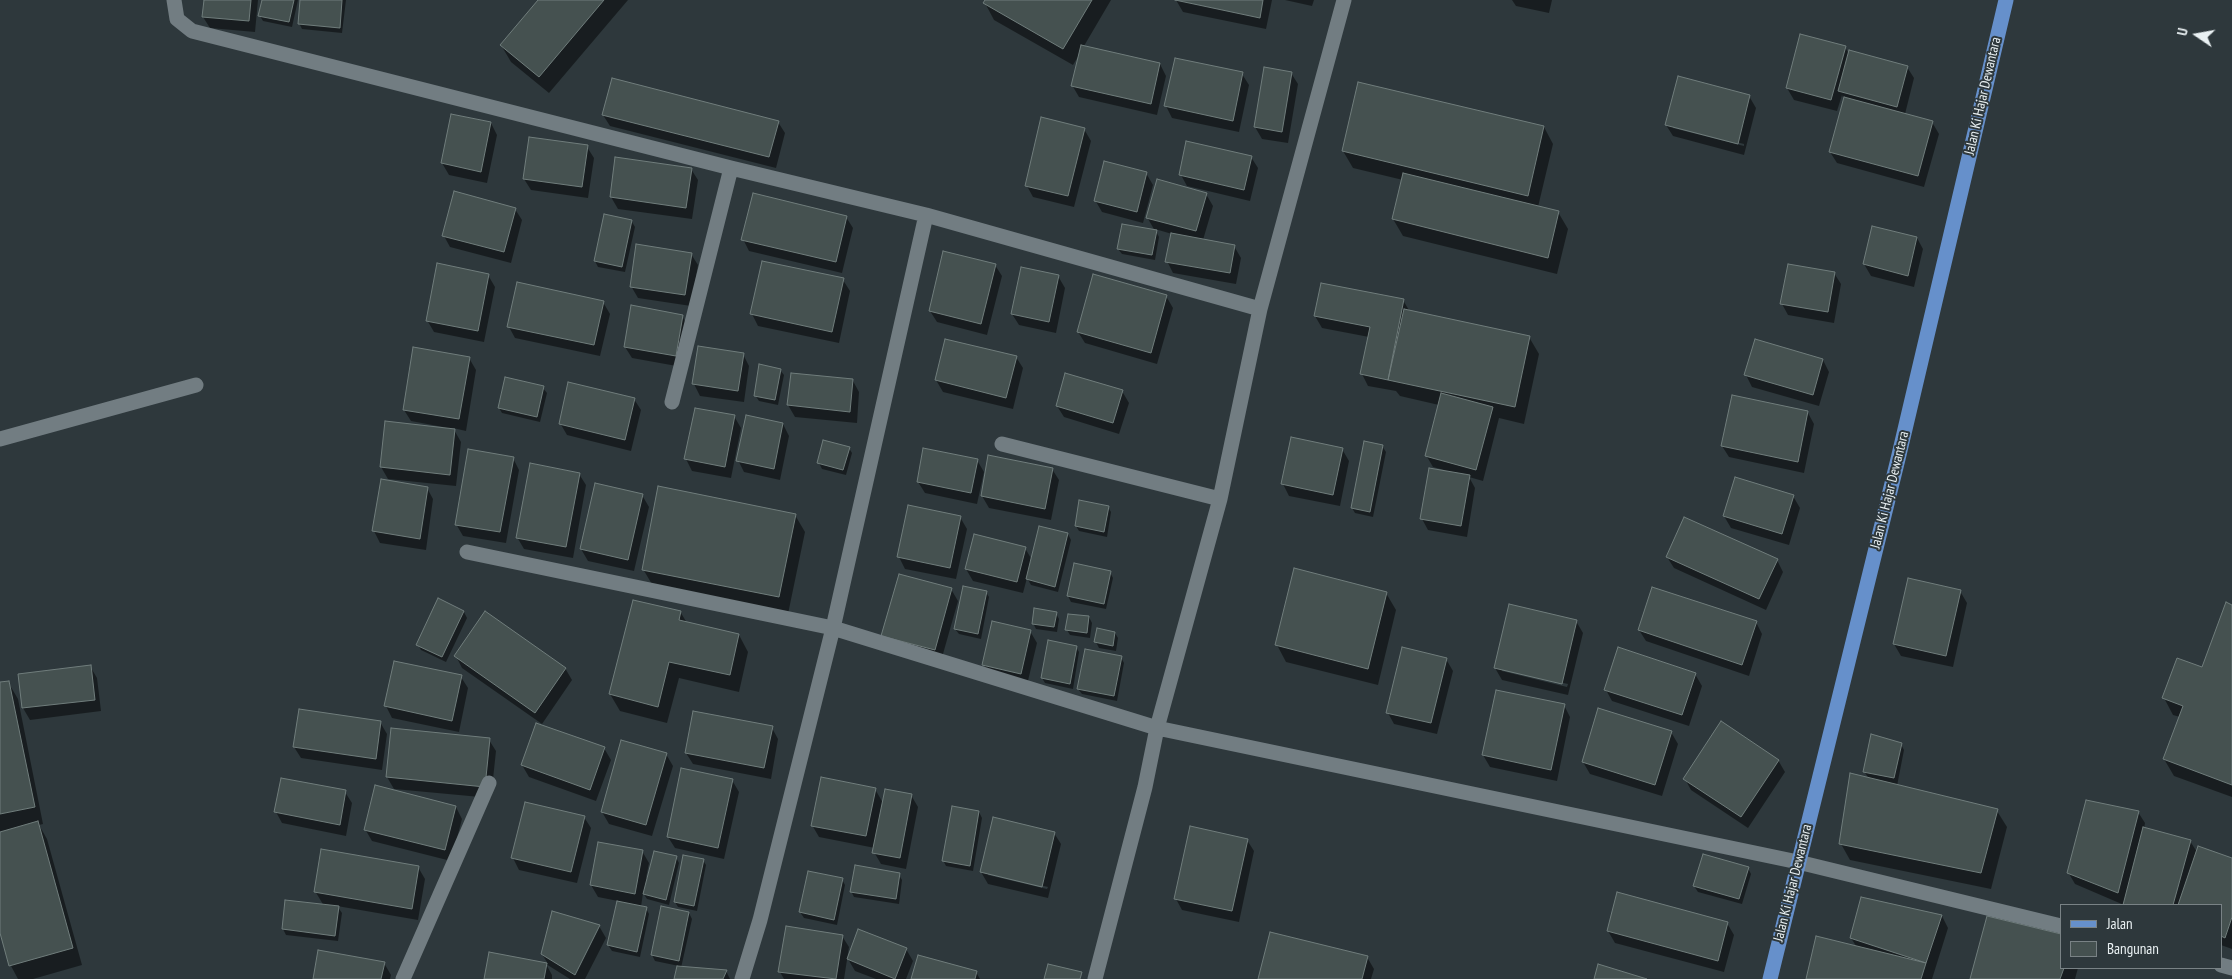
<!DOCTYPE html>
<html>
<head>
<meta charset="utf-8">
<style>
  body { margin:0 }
  #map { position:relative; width:2232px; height:979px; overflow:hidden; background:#2e383c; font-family:"PT Sans Narrow",sans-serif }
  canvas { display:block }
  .legend { position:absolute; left:2060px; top:904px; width:162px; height:65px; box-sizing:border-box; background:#2e383c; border:1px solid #798285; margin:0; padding:6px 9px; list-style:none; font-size:15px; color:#eaf1f3 }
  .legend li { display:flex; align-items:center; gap:10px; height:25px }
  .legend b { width:25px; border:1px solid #798285 }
  .north { position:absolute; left:2172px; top:10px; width:50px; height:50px; -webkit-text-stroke:4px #2e383c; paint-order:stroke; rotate:282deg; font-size:14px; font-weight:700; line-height:20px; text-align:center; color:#eaf1f3 }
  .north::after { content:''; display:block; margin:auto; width:18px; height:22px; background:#eaf1f3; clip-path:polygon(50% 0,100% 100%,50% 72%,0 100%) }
</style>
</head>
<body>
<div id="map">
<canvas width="2232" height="979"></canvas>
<ul class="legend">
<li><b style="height:6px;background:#6690cb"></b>Jalan</li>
<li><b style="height:14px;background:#455150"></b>Bangunan</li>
</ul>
<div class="north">U</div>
</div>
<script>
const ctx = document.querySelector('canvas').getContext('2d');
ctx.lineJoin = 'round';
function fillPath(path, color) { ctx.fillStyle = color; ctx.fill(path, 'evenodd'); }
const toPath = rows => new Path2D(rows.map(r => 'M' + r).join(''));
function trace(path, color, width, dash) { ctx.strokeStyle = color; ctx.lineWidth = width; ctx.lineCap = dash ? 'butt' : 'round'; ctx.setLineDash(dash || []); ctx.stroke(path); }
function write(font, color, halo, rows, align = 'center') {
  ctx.font = font + ' "PT Sans Narrow",sans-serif'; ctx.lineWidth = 4; ctx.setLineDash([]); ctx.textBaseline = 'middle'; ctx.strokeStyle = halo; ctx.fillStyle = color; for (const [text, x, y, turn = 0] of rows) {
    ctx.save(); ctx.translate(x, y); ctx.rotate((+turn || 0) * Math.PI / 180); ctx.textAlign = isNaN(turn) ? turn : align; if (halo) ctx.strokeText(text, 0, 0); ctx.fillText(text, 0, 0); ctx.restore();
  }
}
fillPath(toPath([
  [205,0,258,0,255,32,210,28,203,17],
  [263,0,298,0,292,27,263,21,260,16],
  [302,0,346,0,342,33,302,29,299,23],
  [540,0,628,0,549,93,511,62,501,45],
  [986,0,1111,0,1084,46,1160,64,1166,76,1157,115,1079,97,1072,85,1079,55,1073,65,994,20,985,3],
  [1176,0,1272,0,1266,29,1183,12],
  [1285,0,1314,0,1312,6],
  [1512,0,1552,0,1549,13,1516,6],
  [1845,47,1849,54,1907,67,1914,78,1905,114,1932,122,1939,134,1924,187,1837,163,1830,152,1844,100,1842,95,1837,111,1794,100,1787,88],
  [1291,73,1298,84,1288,143,1262,139,1255,127],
  [1242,74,1249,85,1239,132,1172,118,1166,106],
  [1749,96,1756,108,1744,155,1673,136,1666,125],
  [1673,126,1744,144,1744,146,1673,128],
  [603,115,778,122,785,133,776,168,610,126],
  [491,123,497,135,487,183,449,175,442,163],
  [1544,127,1553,144,1538,207,1558,212,1568,229,1557,274,1403,236,1393,219,1403,180,1353,168,1343,151],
  [1084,129,1091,141,1074,207,1033,197,1027,186],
  [587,147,594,158,588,198,531,190,524,179],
  [1251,157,1258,168,1250,201,1187,186,1181,175],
  [691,169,698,180,692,219,618,209,611,197],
  [1146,173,1153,185,1143,223,1102,212,1095,200],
  [1206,194,1213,206,1203,240,1234,246,1241,258,1236,284,1173,273,1167,261,1172,234,1155,229,1159,237,1155,260,1122,254,1118,249,1155,231,1147,217],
  [515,209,522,220,511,263,450,247,444,236],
  [605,216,632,222,635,227,625,272,598,267,595,261],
  [846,217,853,228,842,273,749,251,743,239],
  [1917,238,1923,249,1914,287,1871,276,1864,264],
  [691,254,698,265,691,306,638,298,631,286],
  [995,265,1002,276,987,335,937,322,930,311],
  [1834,273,1841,284,1834,323,1788,315,1782,304],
  [488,275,495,287,484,342,434,332,427,320],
  [1058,276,1065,288,1056,333,1019,325,1012,314],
  [843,280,850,291,839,343,758,326,752,314],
  [1166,296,1173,308,1157,364,1085,343,1078,332],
  [1403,300,1410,312,1529,337,1539,354,1524,424,1499,418,1483,481,1469,477,1475,488,1467,537,1428,530,1422,519,1444,470,1433,467,1426,455,1439,405,1400,396,1396,391,1368,386,1362,374,1369,337,1322,328,1315,316],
  [603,302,610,314,600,356,515,338,509,327],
  [682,316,689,328,682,367,632,358,625,347],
  [743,354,749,366,744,402,700,396,694,384],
  [1016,357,1023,368,1013,409,943,392,936,380],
  [469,358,476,370,466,431,453,428,461,442,456,486,388,479,381,467,386,423,443,429,443,427,411,421,404,410],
  [1823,360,1829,372,1819,406,1752,387,1746,375],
  [780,370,784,375,778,405,759,401,755,395],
  [853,381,859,392,857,423,795,417,788,405],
  [543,388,547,393,540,422,502,413,499,408],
  [1122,391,1129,403,1119,434,1064,417,1057,406],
  [634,399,641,410,631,451,567,435,560,423],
  [1808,413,1814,424,1804,473,1729,457,1722,446],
  [734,416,741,428,731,478,692,471,686,459],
  [783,424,789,436,780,480,744,472,738,460],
  [1382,446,1386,452,1373,517,1355,513,1352,508],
  [849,448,852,453,846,475,822,469,819,463],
  [1342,449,1349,461,1340,506,1289,496,1283,484],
  [513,458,519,470,506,543,463,536,456,524],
  [977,460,984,472,977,504,925,493,918,482],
  [1052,469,1059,480,1051,520,989,508,982,496],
  [579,474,586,485,573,558,524,549,517,537],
  [427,488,433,499,426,550,380,543,374,531],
  [642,495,649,507,634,571,588,561,581,549],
  [1793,496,1800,508,1789,545,1731,528,1724,516],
  [1108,507,1111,512,1107,537,1079,531,1076,526],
  [795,515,805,532,788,614,653,586,643,569],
  [960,517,967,529,956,579,905,569,899,557],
  [1068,534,1071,540,1058,592,1031,585,1027,578,1023,593,973,581,966,569,974,536,1025,548,1032,560],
  [1667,557,1777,560,1783,572,1766,610,1674,568],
  [1110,572,1113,578,1106,609,1071,602,1068,596],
  [951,589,958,601,941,661,889,647],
  [1960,591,1967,603,1953,667,1901,656,1894,644],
  [986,592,989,597,981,639,959,634,955,629],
  [1386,593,1396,610,1378,685,1286,662,1277,645],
  [439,600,464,612,467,618,446,662,421,650,418,645],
  [2232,606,2232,797,2174,776,2164,759,2180,717,2173,715,2164,698,2203,669],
  [681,613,687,623,739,635,748,652,739,692,679,678,667,723,620,711,610,694],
  [1056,613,1059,619,1057,632,1036,629,1033,623],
  [1089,617,1092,623,1090,638,1070,635,1067,630],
  [1576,621,1583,633,1568,695,1502,680,1495,668],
  [1502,669,1568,684,1567,687,1502,671],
  [1756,622,1762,634,1749,676,1646,641,1639,630],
  [1030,631,1037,643,1027,685,990,676,984,665],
  [1115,633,1118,638,1116,651,1099,648,1096,642],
  [1076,647,1079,652,1073,689,1045,683,1042,678],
  [456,656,565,668,572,680,542,724,462,668],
  [1121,657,1124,663,1117,701,1082,694,1078,689],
  [1446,659,1453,671,1437,734,1394,724,1388,713],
  [90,666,97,678,101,711,30,720,23,708,19,675],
  [1695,674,1702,686,1689,726,1612,701,1606,690],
  [461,677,468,688,459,732,392,718,386,706],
  [8,682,18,699,43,824,39,825,47,839,82,965,33,979,18,979,11,966,0,929,0,684],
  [1564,705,1570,717,1557,781,1490,767,1483,755],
  [380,722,387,734,382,770,301,758,294,747],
  [772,728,778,739,771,779,693,764,686,753],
  [1671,732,1678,744,1662,796,1590,774,1583,762],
  [489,740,496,751,491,798,394,789,387,777],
  [1901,744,1904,750,1897,786,1997,811,2007,827,1991,889,1850,860,1841,844,1869,779,1864,771],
  [604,748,611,760,596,801,529,777,522,765],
  [666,754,673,766,652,836,609,824,602,812],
  [1778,760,1785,772,1748,828,1691,790,1685,779],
  [732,780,739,792,724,859,675,848,668,837],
  [875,789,883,803,911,795,918,807,906,869,881,864,874,852,875,848,819,837,812,825],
  [345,792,352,803,346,836,282,823,276,812],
  [456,807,462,819,451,861,372,841,365,829],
  [979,812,982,818,973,871,946,866,943,860],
  [2138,812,2145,823,2144,829,2190,841,2197,852,2232,859,2232,949,2221,945,2221,905,2124,905,2075,884,2068,872],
  [584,817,591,828,577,883,519,870,513,858],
  [1054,833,1061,844,1048,898,988,884,981,872],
  [988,873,1048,887,1047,889,988,875],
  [1247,840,1254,851,1239,922,1182,910,1176,899],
  [599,844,642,851,649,863,646,878,676,857,679,863,669,905,647,899,643,893,641,907,646,908,649,914,640,957,612,951,608,945,618,901,598,897,591,885],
  [703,860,706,865,697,911,678,907,675,902],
  [418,867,425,879,418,920,337,906,342,913,338,941,286,935,283,929,324,906,315,891],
  [1748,868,1751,874,1742,904,1698,892,1694,886],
  [899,875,902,880,899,904,854,897,851,891],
  [842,879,845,885,837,925,804,918,800,912],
  [553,912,599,926,606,938,585,979,570,979,546,964,548,964,542,954],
  [689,913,692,919,681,968,726,971,730,979,676,979,679,966,655,961,652,955],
  [1942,916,1948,928,1932,979,1807,979,1856,946,1851,938],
  [1727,923,1734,935,1724,972,1615,943,1608,931],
  [842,936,849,947,844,979,784,979,780,972],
  [906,949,913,961,906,979,876,979,855,971,848,959],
  [1367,957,1374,969,1371,979,1259,979],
  [384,963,391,975,390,979,314,979],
  [546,964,552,975,552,979,485,979],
  [2061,968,2078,968,2075,979,1971,979],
  [976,972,980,979,913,979]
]), '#0007');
const building = toPath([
  [204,0,251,0,249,21,202,17,204,0],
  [262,0,294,0,289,22,258,16,262,0],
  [300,0,342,0,340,28,298,24,300,0],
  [538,0,604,0,539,77,500,45,538,0],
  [985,0,1092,0,1063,49,983,3,985,0],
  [1175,0,1263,0,1260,18,1175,0],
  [1800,34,1846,46,1831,100,1786,88,1800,34],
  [1081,45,1160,63,1151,104,1071,86,1081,45],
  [1849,50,1908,66,1897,107,1838,91,1849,50],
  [1175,58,1243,72,1233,121,1164,106,1175,58],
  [1264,67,1292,72,1282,132,1254,127,1264,67],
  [1678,76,1750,95,1738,144,1665,125,1678,76],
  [612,78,779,121,769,157,602,115,612,78],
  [1358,82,1544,126,1528,196,1342,151,1358,82],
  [1844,97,1933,121,1918,176,1829,152,1844,97],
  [451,114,491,122,481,172,441,163,451,114],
  [1041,117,1085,128,1068,196,1025,186,1041,117],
  [529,137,588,145,582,187,523,179,529,137],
  [1186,141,1252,156,1244,190,1179,175,1186,141],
  [615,157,692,168,686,208,610,197,615,157],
  [1104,161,1147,172,1137,212,1094,201,1104,161],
  [1403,173,1559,211,1548,258,1392,219,1403,173],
  [1157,179,1207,193,1196,231,1146,218,1157,179],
  [454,191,516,208,504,252,442,236,454,191],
  [753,193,847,216,836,262,741,240,753,193],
  [604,214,632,220,622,267,594,261,604,214],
  [1122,224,1157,230,1152,255,1117,249,1122,224],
  [1872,226,1917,237,1908,276,1863,264,1872,226],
  [1171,233,1235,245,1230,273,1165,262,1171,233],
  [636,244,692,253,685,295,630,287,636,244],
  [943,251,996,264,981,324,929,311,943,251],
  [762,261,844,278,832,332,750,314,762,261],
  [437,263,489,274,478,331,426,321,437,263],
  [1788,264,1835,272,1828,312,1780,304,1788,264],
  [1021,267,1059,275,1049,322,1011,314,1021,267],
  [1093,274,1167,295,1151,353,1077,332,1093,274],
  [517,282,604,301,594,345,507,327,517,282],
  [1321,283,1404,299,1388,380,1360,374,1370,327,1314,316,1321,283],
  [631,305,683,315,676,356,624,347,631,305],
  [1404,309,1530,336,1515,407,1388,380,1404,309],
  [945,339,1017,356,1006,398,935,380,945,339],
  [1755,339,1823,359,1813,395,1744,375,1755,339],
  [698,346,744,353,738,391,692,384,698,346],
  [413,347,470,357,459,419,403,410,413,347],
  [759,364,781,369,775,400,754,396,759,364],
  [791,373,853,379,850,412,787,405,791,373],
  [1065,373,1123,390,1113,423,1056,406,1065,373],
  [505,377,544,386,537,417,498,408,505,377],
  [568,382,635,398,625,440,559,424,568,382],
  [1441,393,1493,407,1476,470,1425,456,1441,393],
  [1732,395,1808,411,1798,462,1721,446,1732,395],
  [695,408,735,415,725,467,684,459,695,408],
  [746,415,783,423,774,469,736,461,746,415],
  [385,421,455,429,450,475,380,467,385,421],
  [1291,437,1343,448,1333,495,1281,484,1291,437],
  [823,440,850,447,843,470,817,463,823,440],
  [1364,441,1383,445,1370,512,1351,508,1364,441],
  [923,448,978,459,971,493,917,482,923,448],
  [468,449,514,457,500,532,455,525,468,449],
  [988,455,1053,468,1045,509,981,496,988,455],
  [530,463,580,473,566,547,516,538,530,463],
  [1429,468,1470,475,1461,526,1420,519,1429,468],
  [1735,477,1794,495,1782,534,1723,516,1735,477],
  [381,479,428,487,420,539,372,531,381,479],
  [595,483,643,494,628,560,580,549,595,483],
  [658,486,796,514,779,597,642,570,658,486],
  [1079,500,1109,506,1104,532,1075,526,1079,500],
  [908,505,961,516,950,568,897,557,908,505],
  [1684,517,1778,559,1759,599,1666,557,1684,517],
  [1039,526,1068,533,1055,587,1026,579,1039,526],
  [974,534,1026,547,1017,582,965,569,974,534],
  [1074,563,1111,571,1104,604,1067,596,1074,563],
  [1294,568,1387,592,1368,669,1275,645,1294,568],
  [899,574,952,588,935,650,881,636,899,574],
  [1908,578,1961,590,1946,656,1893,644,1908,578],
  [963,586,987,591,978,634,954,629,963,586],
  [1652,587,1757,621,1742,665,1638,630,1652,587],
  [438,598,464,611,442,657,416,645,438,598],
  [633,600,681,611,679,620,739,634,730,675,669,662,658,707,609,694,633,600],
  [2226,602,2232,605,2232,785,2163,759,2183,706,2162,698,2177,658,2202,667,2226,602],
  [1509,604,1577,620,1562,684,1494,668,1509,604],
  [1034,608,1057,612,1054,627,1032,624,1034,608],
  [485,611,566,668,535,713,454,656,485,611],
  [1068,614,1089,616,1087,633,1065,630,1068,614],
  [992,621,1031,630,1021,674,982,665,992,621],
  [1097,628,1115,632,1113,646,1094,642,1097,628],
  [1048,640,1077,646,1070,684,1041,678,1048,640],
  [1402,647,1447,658,1431,723,1386,713,1402,647],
  [1618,647,1696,673,1682,715,1604,690,1618,647],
  [1085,649,1122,656,1114,696,1077,689,1085,649],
  [394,661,462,675,452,721,384,706,394,661],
  [91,665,95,700,22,708,18,674,91,665],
  [9,681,35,807,0,814,0,682,9,681],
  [1496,690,1565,704,1551,770,1482,755,1496,690],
  [1598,708,1672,731,1655,785,1582,762,1598,708],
  [299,709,381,721,376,759,293,747,299,709],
  [693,711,773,726,764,768,685,753,693,711],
  [1721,721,1779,760,1741,817,1683,779,1721,721],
  [536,723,605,747,590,790,521,765,536,723],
  [391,728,490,738,485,787,386,777,391,728],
  [1871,734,1902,743,1894,778,1863,772,1871,734],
  [621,740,667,753,646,825,601,812,621,740],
  [681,768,733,779,718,848,667,837,681,768],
  [1850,773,1998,809,1981,873,1839,844,1850,773],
  [821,777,876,788,866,836,811,826,821,777],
  [281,778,346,790,340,825,274,812,281,778],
  [375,785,456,806,445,850,364,830,375,785],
  [885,789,912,794,900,858,872,853,885,789],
  [2086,800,2139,811,2118,893,2067,873,2086,800],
  [525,802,585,816,571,872,511,858,525,802],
  [952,806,979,811,970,866,942,861,952,806],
  [993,817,1055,832,1042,887,980,872,993,817],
  [38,821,73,948,9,966,0,933,0,832,38,821],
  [1190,826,1248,839,1232,911,1174,899,1190,826],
  [2143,827,2191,840,2173,905,2123,905,2143,827],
  [598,842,643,850,635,894,590,885,598,842],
  [2198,846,2232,858,2232,917,2225,938,2221,936,2221,905,2178,905,2198,846],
  [321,849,419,866,412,909,314,892,321,849],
  [654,851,677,856,666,900,643,894,654,851],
  [1703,854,1749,867,1739,899,1693,886,1703,854],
  [683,855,704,859,694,906,674,902,683,855],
  [855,865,900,873,896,899,850,892,855,865],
  [808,871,843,878,834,920,799,912,808,871],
  [1617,892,1728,922,1718,961,1607,931,1617,892],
  [1861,897,1942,915,1926,963,1850,938,1861,897],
  [285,900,339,906,335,936,282,929,285,900],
  [617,901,647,907,637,952,607,945,617,901],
  [661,906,689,912,679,961,651,955,661,906],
  [552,911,600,925,575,975,541,954,552,911],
  [1987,916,2061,934,2061,968,2064,968,2060,979,1970,979,1987,916],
  [786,926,843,935,836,979,778,972,786,926],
  [858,929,907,948,895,979,847,959,858,929],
  [1270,932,1368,956,1362,979,1258,979,1270,932],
  [1816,936,1926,963,1921,979,1806,979,1816,936],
  [318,950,385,962,381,979,313,979,318,950],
  [489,952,547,963,544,979,484,979,489,952],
  [918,955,977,971,975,979,911,979,918,955],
  [1048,964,1082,972,1080,979,1044,979,1048,964],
  [1598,964,1647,979,1594,979,1598,964],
  [677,966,727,970,723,979,674,979,677,966]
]);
fillPath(building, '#455150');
trace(building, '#707d7c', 1);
trace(toPath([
  [174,0,177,19,192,31,731,168,926,215,1260,309],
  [672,402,731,168],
  [0,439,196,385],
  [1002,444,1220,499],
  [467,552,833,628,1157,728,1798,862,2061,926],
  [2221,965,2232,968],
  [403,979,489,783],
  [742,979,760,920,833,628,926,215],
  [1095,979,1145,787,1157,728,1220,499,1260,309,1344,0]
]), '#727d82', 15);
trace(toPath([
  [1770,979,1898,459,2006,0]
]), '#6690cb', 15);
write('14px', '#eaf1f3', '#2e383c', [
  ["Jalan Ki Hajar Dewantara",1983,96,-77],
  ["Jalan Ki Hajar Dewantara",1890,490,-76],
  ["Jalan Ki Hajar Dewantara",1793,883,-76]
]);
</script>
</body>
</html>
